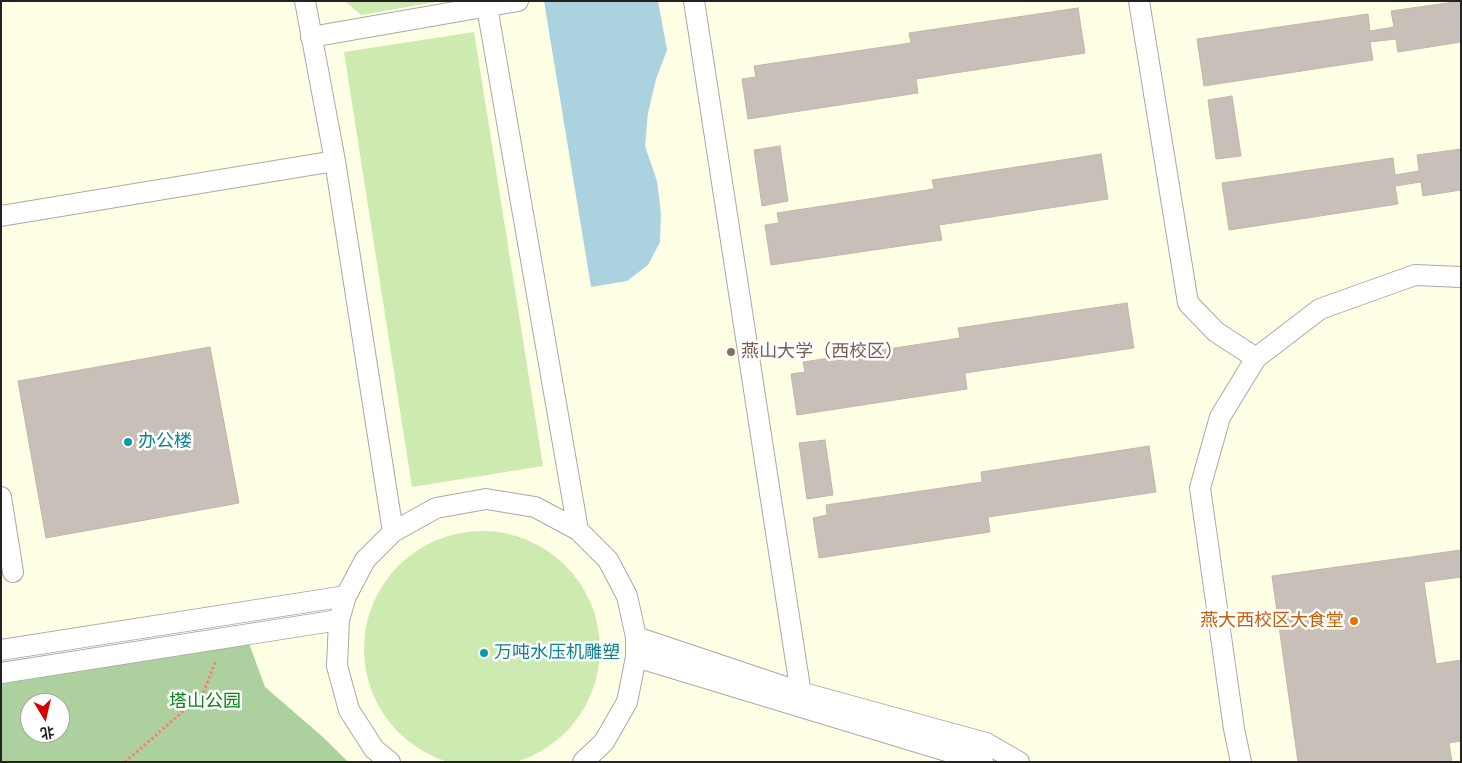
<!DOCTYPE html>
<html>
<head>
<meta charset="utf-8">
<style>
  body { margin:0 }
  #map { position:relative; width:1462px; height:763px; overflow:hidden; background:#f2efe9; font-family:Figtree,"Noto Sans SC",sans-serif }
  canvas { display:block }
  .frame { position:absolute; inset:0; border:2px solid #222; pointer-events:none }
  .north { position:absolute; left:20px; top:693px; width:50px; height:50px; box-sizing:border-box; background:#fff; border:1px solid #a7a7a7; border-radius:50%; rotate:171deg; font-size:14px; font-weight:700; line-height:20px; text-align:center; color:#222 }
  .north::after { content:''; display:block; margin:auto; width:18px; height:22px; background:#d40000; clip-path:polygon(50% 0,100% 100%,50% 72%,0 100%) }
</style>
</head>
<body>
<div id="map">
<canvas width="1462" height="763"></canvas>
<div class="frame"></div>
<div class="north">北</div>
</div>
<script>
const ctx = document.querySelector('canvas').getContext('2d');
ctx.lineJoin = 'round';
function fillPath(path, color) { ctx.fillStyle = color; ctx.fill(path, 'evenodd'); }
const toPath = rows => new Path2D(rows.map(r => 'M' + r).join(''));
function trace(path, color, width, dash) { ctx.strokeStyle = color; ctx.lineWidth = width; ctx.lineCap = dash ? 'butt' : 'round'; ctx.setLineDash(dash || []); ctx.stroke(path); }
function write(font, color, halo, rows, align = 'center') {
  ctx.font = font + ' Figtree,"Noto Sans SC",sans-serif'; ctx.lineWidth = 5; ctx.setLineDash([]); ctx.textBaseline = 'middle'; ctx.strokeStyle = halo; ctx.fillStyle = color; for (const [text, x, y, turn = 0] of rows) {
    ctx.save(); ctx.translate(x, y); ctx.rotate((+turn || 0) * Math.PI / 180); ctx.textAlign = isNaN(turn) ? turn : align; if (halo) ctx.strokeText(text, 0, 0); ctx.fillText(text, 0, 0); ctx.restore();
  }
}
fillPath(toPath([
  [1,1,1461,1,1461,762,1,762],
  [30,703,60,703,60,733,30,733]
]), '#ffffe5');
fillPath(toPath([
  [345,1,441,1,361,15],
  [474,32,543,466,412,487,344,52],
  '364 649a118 118 0 1 1 236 0a118 118 0 1 1-236 0Z'
]), '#cdebb0');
fillPath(toPath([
  [246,635,265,687,324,738,348,762,1,762,1,673],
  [30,703,60,703,60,733,30,733]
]), '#add19e');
fillPath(toPath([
  [544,1,658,1,667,50,656,79,648,113,645,146,657,181,661,214,660,242,648,265,627,281,591,287]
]), '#aad3df');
const building = toPath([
  [1461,1,1461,42,1398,52,1396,39,1370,42,1373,60,1204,86,1197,39,1368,14,1370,31,1394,27,1391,11,1461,1],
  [1078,8,1085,53,916,79,918,93,748,119,742,79,756,77,754,66,911,43,909,33,1078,8],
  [1232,96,1241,156,1216,159,1208,100,1232,96],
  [780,146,788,201,762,206,754,150,780,146],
  [1461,149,1461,190,1423,196,1421,182,1395,186,1398,204,1229,230,1222,183,1393,158,1395,175,1419,171,1417,155,1461,149],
  [1101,154,1108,199,939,225,942,240,771,265,765,225,779,223,777,213,934,189,932,180,1101,154],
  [1127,303,1134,348,965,373,967,389,797,415,791,374,805,372,803,362,960,338,958,328,1127,303],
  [210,347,239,503,46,538,18,381,210,347],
  [825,440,833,495,807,499,799,443,825,440],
  [1149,446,1156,492,988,517,990,532,819,558,813,518,827,515,826,505,982,482,981,472,1149,446],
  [1461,550,1461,577,1424,582,1436,664,1461,660,1461,741,1449,743,1452,762,1298,762,1272,576,1461,550]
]);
fillPath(building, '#c7bfb8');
trace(building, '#c4b6ab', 1);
const minor = toPath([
  [305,1,335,161,393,532],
  [486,1,578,530],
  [694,1,803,707],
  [1139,1,1188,303,1216,332,1256,358],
  [311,37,518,1],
  [1,216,335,161],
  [1,497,13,572],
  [636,637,800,692,986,743,1019,762],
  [1,650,346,596],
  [636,657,983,762],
  [1,673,339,620],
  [390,762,374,749,349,710,337,666,339,620,346,596,365,560,393,532,436,508,486,499,535,507,578,530,608,560,627,596,636,637,636,657,627,702,604,742,583,762],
  [1241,762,1234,729,1200,488,1220,417,1256,358,1320,309,1415,275,1461,277]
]);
trace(minor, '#a9a9a9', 22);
trace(toPath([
  [125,762,203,694,216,660]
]), '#fa8072', 3, [2.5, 2.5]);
trace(minor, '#fff', 20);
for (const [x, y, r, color] of [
  [731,352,5,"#8d6e63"],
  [128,442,5,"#0f9aa8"],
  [1354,621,5,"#e8710a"],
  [484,653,5,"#0f9aa8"]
]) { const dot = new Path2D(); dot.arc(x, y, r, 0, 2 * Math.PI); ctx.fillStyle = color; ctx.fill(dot); trace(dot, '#fff', 2); }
write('18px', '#785e54', '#fff', [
  ["燕山大学（西校区）",741,352]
], 'left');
write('18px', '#0d838f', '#fff', [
  ["办公楼",138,442],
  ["万吨水压机雕塑",494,653]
], 'left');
write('18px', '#c56008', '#fff', [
  ["燕大西校区大食堂",1344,621]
], 'right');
write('18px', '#0c8416', '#fff', [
  ["塔山公园",205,702]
]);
</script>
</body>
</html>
